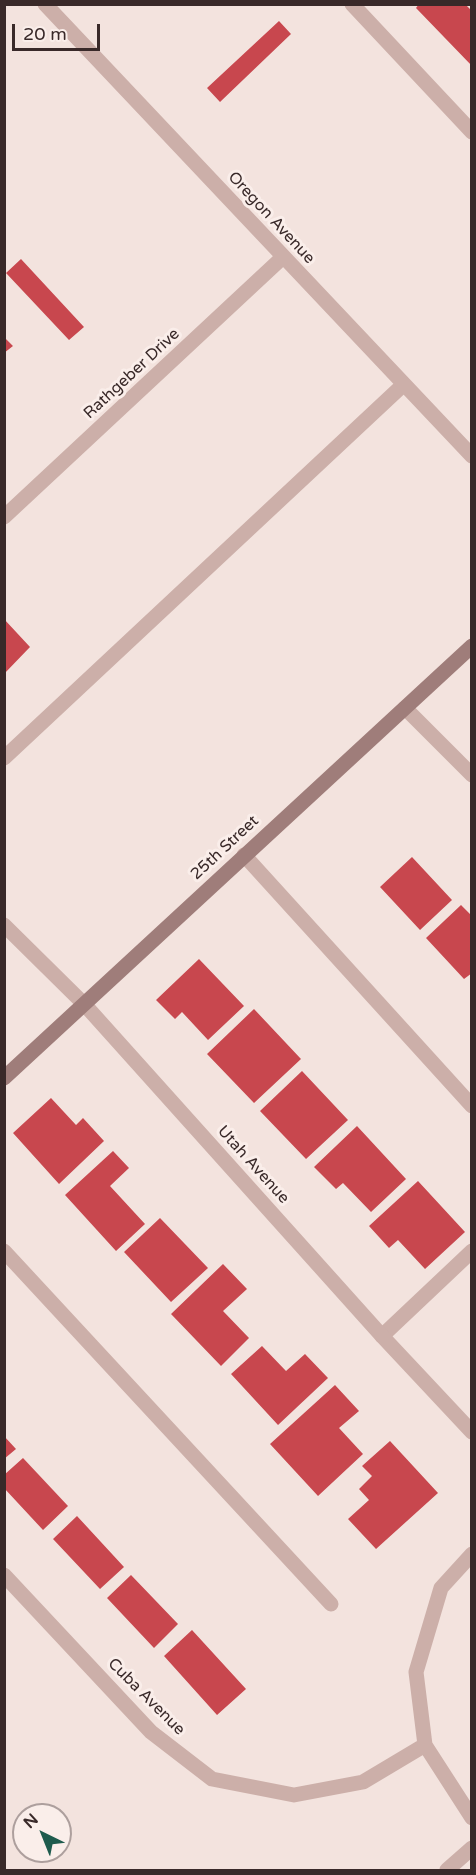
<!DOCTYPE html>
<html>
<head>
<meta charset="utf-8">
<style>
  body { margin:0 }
  #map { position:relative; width:476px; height:1875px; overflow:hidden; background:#f3e3de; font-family:"Varela Round",sans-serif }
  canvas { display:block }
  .frame { position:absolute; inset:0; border:6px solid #392929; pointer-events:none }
  .north { position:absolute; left:12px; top:1803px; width:60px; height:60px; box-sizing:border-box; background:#faeeea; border:2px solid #ad9f9d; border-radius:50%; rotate:317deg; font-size:16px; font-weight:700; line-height:24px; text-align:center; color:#392929 }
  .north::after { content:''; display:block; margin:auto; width:21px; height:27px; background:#1e5b4d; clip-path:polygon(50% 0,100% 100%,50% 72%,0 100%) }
  .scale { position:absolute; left:12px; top:24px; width:88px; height:27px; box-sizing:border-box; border:3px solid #392929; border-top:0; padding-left:8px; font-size:18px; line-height:21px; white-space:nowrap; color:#392929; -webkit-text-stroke:4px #faeeea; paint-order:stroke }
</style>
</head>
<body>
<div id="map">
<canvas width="476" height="1875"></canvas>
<div class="frame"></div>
<div class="north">N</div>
<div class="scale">20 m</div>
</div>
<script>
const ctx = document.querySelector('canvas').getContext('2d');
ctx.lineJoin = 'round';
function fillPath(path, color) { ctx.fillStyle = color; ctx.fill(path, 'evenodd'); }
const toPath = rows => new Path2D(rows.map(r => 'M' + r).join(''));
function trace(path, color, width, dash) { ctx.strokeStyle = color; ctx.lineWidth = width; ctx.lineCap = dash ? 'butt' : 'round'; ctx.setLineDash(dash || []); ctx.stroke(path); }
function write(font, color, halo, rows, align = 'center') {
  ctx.font = font + ' "Varela Round",sans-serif'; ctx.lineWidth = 6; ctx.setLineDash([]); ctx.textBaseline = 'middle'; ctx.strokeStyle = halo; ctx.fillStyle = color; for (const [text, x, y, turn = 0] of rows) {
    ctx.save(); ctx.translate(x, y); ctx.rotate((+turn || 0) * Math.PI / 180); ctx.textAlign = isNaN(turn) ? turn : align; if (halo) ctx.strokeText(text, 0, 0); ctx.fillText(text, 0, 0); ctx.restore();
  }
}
fillPath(toPath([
  [419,4,465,4,472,11,472,66,416,8],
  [279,21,291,34,220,102,207,88],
  [21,259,84,327,69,340,6,273],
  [4,337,13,346,4,353],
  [4,619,30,647,4,674],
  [412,857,452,900,420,930,380,887],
  [461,905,472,916,472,973,464,979,426,938],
  [199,959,244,1006,208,1040,182,1012,175,1019,156,1000],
  [254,1009,301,1059,254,1103,207,1054],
  [302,1071,348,1120,306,1159,260,1111],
  [51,1098,76,1125,83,1118,104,1141,59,1184,13,1133],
  [357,1126,406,1179,371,1212,343,1183,336,1189,314,1167],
  [113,1151,129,1168,110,1186,145,1224,116,1251,65,1195],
  [418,1181,465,1232,425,1269,398,1240,389,1248,369,1226],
  [160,1218,208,1268,171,1302,124,1252],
  [223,1264,247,1289,223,1311,249,1338,221,1366,171,1314],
  [262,1346,286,1371,305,1354,328,1378,278,1425,231,1374],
  [335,1385,359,1411,339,1428,363,1454,318,1496,270,1444],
  [4,1436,16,1449,4,1459],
  [390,1441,438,1493,376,1549,348,1519,369,1500,359,1489,372,1476,362,1466],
  [23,1458,68,1506,43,1530,4,1488,4,1475],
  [77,1516,124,1567,100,1589,53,1539],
  [131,1575,178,1624,154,1648,107,1598],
  [192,1630,246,1689,217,1715,164,1656]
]), '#c8474e');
trace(toPath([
  [352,4,472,132],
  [4,758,403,385],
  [244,855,472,1106],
  [4,1251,331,1604],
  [382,1336,472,1251],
  [447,1870,472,1848]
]), '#ccafa9', 15);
trace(toPath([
  [45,4,472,456],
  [4,517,283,257],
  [405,708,472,775],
  [4,925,85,1005,382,1336,472,1432],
  [472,1554,441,1588,416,1672,425,1745,472,1818],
  [4,1575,151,1732,212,1779,294,1795,363,1782,425,1745]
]), '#ccafa9', 15);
trace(toPath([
  [4,1078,472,646]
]), '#9f7d7a', 15);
write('16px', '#392929', '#faeeea', [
  ["Oregon Avenue",271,218,47],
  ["Rathgeber Drive",132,374,-43],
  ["25th Street",225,848,-43],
  ["Utah Avenue",253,1165,48],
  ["Cuba Avenue",146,1697,45]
]);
</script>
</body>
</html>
